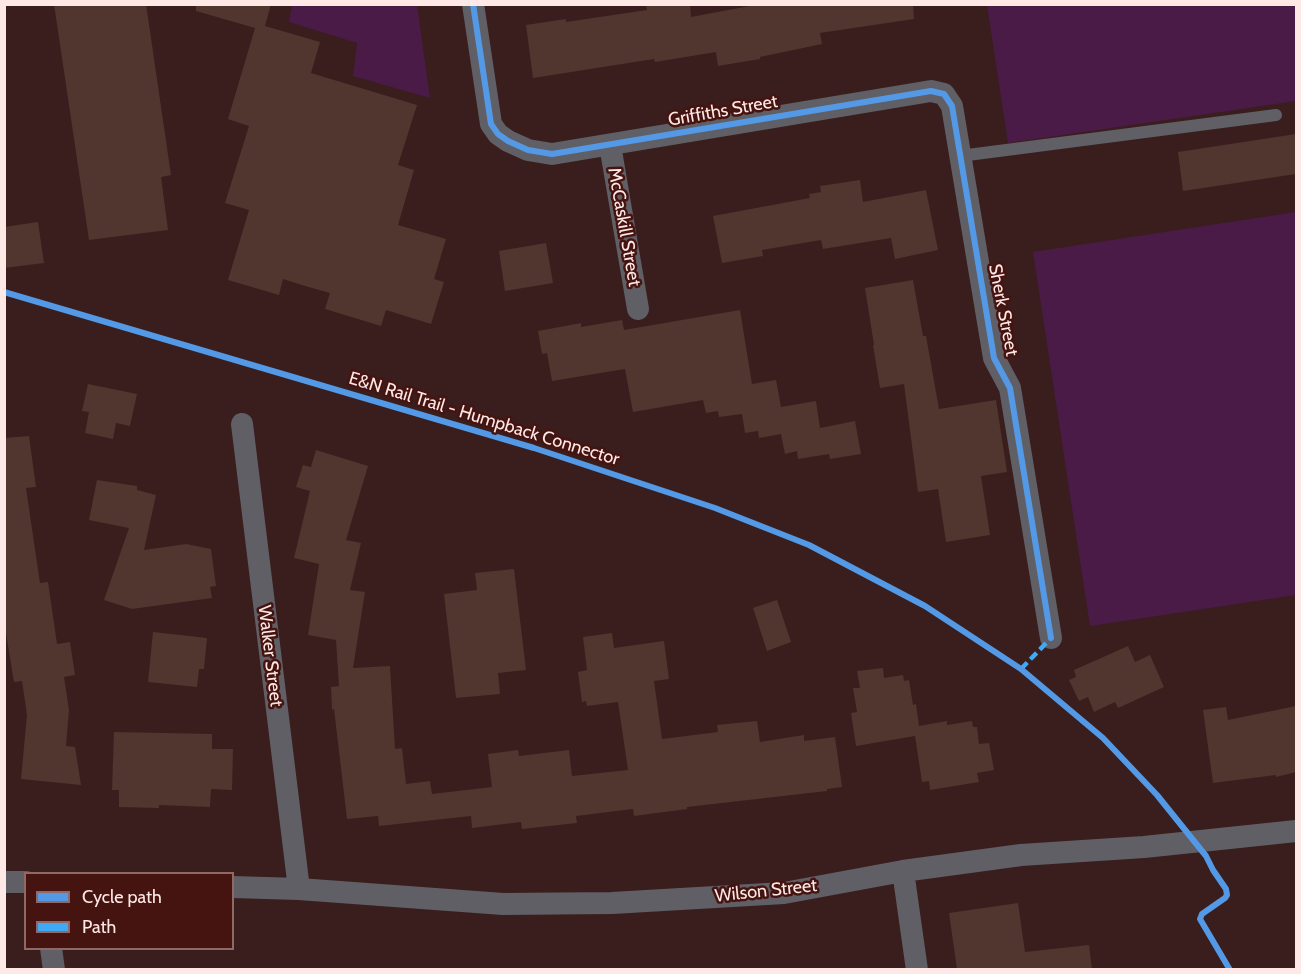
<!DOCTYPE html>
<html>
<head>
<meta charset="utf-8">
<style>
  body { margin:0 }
  #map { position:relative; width:1301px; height:974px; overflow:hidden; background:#391e1d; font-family:Cabin,sans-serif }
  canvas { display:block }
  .frame { position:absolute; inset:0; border:6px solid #fee9e6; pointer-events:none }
  .legend { position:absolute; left:24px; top:872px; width:210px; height:78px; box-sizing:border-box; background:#461410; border:2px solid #906966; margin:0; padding:8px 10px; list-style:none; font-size:18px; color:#fee9e6 }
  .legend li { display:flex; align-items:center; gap:12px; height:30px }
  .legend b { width:30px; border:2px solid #906966 }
</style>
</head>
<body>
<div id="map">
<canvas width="1301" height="974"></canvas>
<div class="frame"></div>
<ul class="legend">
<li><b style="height:8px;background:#5399e6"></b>Cycle path</li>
<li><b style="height:8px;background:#3fa9f5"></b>Path</li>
</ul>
</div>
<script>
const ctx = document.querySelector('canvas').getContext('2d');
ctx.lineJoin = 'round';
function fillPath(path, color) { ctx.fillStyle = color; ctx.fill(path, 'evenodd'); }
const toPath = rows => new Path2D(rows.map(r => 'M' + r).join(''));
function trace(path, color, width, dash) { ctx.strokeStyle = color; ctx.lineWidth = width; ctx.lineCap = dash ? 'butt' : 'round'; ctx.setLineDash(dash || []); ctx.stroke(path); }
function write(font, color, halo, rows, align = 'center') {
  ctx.font = font + ' Cabin,sans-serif'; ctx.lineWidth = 5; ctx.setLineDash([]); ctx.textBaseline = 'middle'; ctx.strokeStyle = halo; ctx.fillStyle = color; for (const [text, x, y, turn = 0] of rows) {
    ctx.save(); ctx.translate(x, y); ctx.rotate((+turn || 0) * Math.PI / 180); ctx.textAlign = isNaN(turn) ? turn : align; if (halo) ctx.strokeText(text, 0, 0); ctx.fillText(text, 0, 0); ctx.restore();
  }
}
fillPath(toPath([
  [292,5,417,5,430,98,353,76,357,43,289,22],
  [987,5,1296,5,1296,101,1008,143],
  [1296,212,1296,595,1090,626,1033,252]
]), '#4a1b47');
fillPath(toPath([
  [54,4,146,4,171,175,161,177,168,230,89,240],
  [196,4,271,4,265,26,320,42,311,73,417,105,398,165,414,170,398,225,446,239,434,279,444,282,431,324,386,310,381,326,325,309,330,293,305,286,283,279,279,295,228,280,249,210,225,203,249,126,228,119,255,28,196,11],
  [646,4,690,4,691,17,760,4,913,4,914,19,820,33,822,44,760,57,760,59,718,66,716,52,655,62,654,59,533,78,526,25,566,19,566,22,647,10],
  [1296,134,1296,174,1183,191,1178,152],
  [860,180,863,202,926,190,938,250,895,259,891,238,823,249,821,240,762,250,763,256,722,263,713,216,810,198,809,194,821,192,820,186],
  [38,222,44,263,4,268,4,227],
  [546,243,553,283,505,291,499,251],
  [913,280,923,336,926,336,939,409,996,400,1007,472,981,476,990,535,946,542,938,489,918,492,904,384,880,388,873,345,874,345,865,288],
  [740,310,752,384,776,380,781,407,816,401,820,428,855,421,861,454,830,459,829,454,798,459,797,451,785,454,781,434,759,438,758,431,745,433,742,414,719,417,718,411,706,413,703,400,633,412,625,369,552,381,547,353,542,354,538,331,581,323,581,327,622,320,624,330],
  [88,384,137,394,130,426,116,423,113,439,85,433,89,412,82,411],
  [29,436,36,487,26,488,40,583,48,582,57,644,70,642,75,675,64,677,69,710,66,746,75,747,81,785,21,779,27,715,22,681,14,682,4,621,4,438],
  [316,450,368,466,346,540,361,543,350,590,365,592,353,668,390,666,395,749,402,748,406,784,430,781,432,794,492,787,488,754,518,750,519,756,569,750,572,776,628,770,618,702,587,706,586,701,582,702,578,672,587,670,583,637,612,633,614,648,664,641,669,679,654,681,662,739,718,732,717,725,757,721,760,742,804,735,804,741,835,737,842,787,827,789,827,791,687,807,687,809,634,816,633,809,576,816,577,823,522,829,521,822,472,828,471,816,379,826,378,816,347,819,334,709,332,710,331,687,339,686,336,640,308,635,319,564,294,558,310,491,296,487,303,465,311,467],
  [97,480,137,486,137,490,156,495,144,550,186,544,211,549,216,586,210,587,212,598,132,609,104,600,129,528,89,520],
  [514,569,526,670,498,673,500,694,456,698,444,594,477,590,475,573],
  [777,600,791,642,767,651,753,608],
  [153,632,207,638,204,669,199,669,197,687,148,682],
  [1128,646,1135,662,1150,655,1164,687,1118,708,1115,702,1094,712,1088,697,1079,701,1069,680,1076,677,1074,670],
  [883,668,884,678,903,675,904,681,909,680,913,705,916,704,919,726,947,721,947,725,972,721,973,727,977,727,979,744,989,743,994,770,977,773,979,782,930,790,929,781,922,782,915,736,856,746,851,713,857,712,853,688,860,688,857,671],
  [1296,706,1296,772,1276,777,1276,775,1213,783,1203,710,1226,707,1228,720],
  [114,732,212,734,212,749,233,749,232,790,211,789,210,807,159,805,159,808,119,807,119,790,112,790],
  [1018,903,1025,952,1089,945,1092,969,957,969,949,913]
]), '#50362e');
trace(toPath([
  [960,156,1276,115]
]), '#605f65', 12);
trace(toPath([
  [473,4,491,124,498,134,508,141,528,150,552,154,931,91,944,94,952,106,994,358,1010,388,1051,638],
  [610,145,638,309],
  [242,424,299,889],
  [903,871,917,970],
  [4,882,26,882],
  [232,887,299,889,503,904,612,903,784,893,903,871,1021,855,1144,847,1296,831],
  [51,948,54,970]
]), '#605f65', 22);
trace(toPath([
  [1021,669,1051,638]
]), '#3fa9f5', 4.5, [9, 4.5]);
trace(toPath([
  [473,4,491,124,498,134,508,141,528,150,552,154,931,91,944,94,952,106,994,358,1010,388,1051,638],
  [4,292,534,448,715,508,809,545,925,606,1021,669,1103,738,1157,795,1206,856,1213,870,1226,889,1227,895,1225,898,1202,914,1200,919,1230,970]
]), '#5399e6', 6);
write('18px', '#fee9e6', '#461410', [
  ["Griffiths Street",723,111,-10],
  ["McCaskill Street",624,227,80],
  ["Sherk Street",1003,310,79],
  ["E&N Rail Trail - Humpback Connector",484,419,17],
  ["Walker Street",270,656,83],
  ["Wilson Street",766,891,-6]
]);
</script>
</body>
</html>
